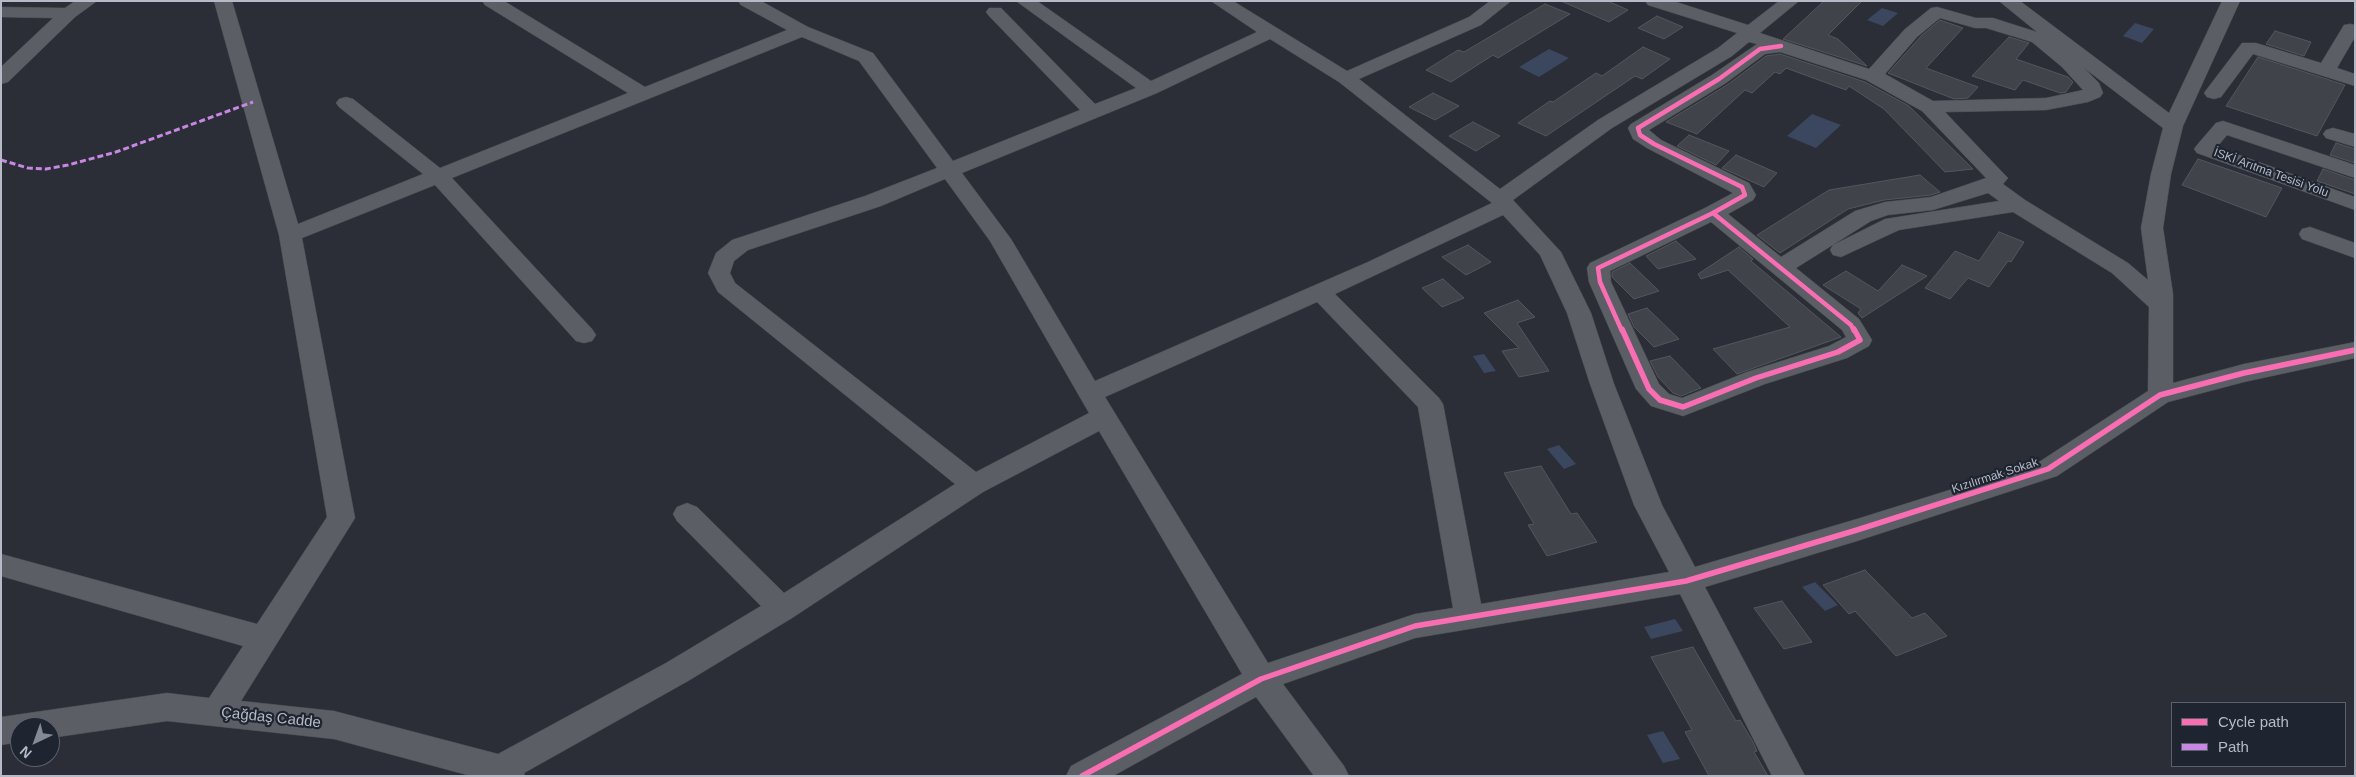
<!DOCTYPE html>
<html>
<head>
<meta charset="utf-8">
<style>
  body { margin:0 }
  #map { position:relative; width:2356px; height:777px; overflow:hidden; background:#2b2e36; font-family:Helvetica,sans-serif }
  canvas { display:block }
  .frame { position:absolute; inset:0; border:2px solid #b6bac7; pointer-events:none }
  .legend { position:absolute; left:2171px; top:702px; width:175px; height:65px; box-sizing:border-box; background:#1f2431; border:1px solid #5b606d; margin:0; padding:6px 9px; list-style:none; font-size:15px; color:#b6bac7 }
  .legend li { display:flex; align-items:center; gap:10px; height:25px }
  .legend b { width:25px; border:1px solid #5b606d }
  .north { position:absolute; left:10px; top:717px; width:50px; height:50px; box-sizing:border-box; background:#1f2431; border:1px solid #5b606d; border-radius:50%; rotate:222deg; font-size:14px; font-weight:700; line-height:20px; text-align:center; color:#b6bac7 }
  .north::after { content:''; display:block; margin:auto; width:18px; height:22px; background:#858994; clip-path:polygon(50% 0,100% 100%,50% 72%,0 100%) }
</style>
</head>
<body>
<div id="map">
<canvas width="2356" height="777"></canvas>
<div class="frame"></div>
<ul class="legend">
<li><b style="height:6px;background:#f96db3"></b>Cycle path</li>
<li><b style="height:6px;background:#c787e3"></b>Path</li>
</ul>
<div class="north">N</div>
</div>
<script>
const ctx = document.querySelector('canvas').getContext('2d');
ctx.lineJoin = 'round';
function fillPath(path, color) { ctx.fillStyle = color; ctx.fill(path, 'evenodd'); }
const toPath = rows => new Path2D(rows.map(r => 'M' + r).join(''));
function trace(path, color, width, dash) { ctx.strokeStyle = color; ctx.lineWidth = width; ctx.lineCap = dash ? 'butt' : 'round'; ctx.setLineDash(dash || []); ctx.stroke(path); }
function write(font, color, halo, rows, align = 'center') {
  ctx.font = font + ' Helvetica,sans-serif'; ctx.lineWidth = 4.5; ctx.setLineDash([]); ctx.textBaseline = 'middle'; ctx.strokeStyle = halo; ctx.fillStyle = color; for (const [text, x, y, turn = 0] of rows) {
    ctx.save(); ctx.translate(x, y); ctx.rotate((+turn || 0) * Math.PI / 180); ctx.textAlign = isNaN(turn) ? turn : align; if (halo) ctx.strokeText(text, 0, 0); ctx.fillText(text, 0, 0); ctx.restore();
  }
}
fillPath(toPath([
  [1882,8,1898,13,1883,26,1867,20],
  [2135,23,2154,29,2142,43,2123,36],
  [1549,49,1569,58,1539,77,1519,67],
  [1812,114,1841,125,1816,148,1787,136],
  [1484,354,1496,371,1484,373,1473,356],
  [1559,445,1576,464,1564,469,1547,449],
  [1815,582,1838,605,1825,611,1802,587],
  [1675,619,1683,631,1651,639,1644,627],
  [1663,731,1680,759,1663,763,1647,735]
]), '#3b475e');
const building = toPath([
  [1561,1,1608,1,1628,10,1609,22,1561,1],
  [1824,1,1862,1,1828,35,1838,39,1867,66,1783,39,1824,1],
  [1545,4,1570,14,1498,58,1493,55,1451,82,1426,70,1458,50,1464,52,1545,4],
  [1657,16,1683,27,1664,39,1638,28,1657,16],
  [1940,20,1963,28,1926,68,1978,87,1968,98,1954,99,1888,73,1922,35,1940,20],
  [2275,31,2311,42,2304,56,2266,44,2275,31],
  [2009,37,2029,43,2016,59,2068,77,2073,82,2066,92,2060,93,2023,80,2015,90,1972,76,2009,37],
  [1643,47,1670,59,1642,79,1635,76,1546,136,1518,123,1550,101,1553,102,1596,73,1602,76,1643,47],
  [1780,54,1865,82,1909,106,1973,169,1945,172,1884,109,1849,86,1846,90,1786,68,1780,74,1775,72,1752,93,1745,90,1697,134,1666,122,1727,85,1766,56,1780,54],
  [2258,57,2345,85,2317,136,2226,106,2258,57],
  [1433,93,1459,106,1435,120,1409,107,1433,93],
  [1473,122,1500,136,1476,151,1449,136,1473,122],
  [1689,135,1729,151,1716,165,1677,146,1689,135],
  [2336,143,2355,149,2355,163,2330,155,2336,143],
  [1736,155,1777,173,1764,187,1722,168,1736,155],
  [2198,159,2282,188,2266,217,2182,185,2198,159],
  [2323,169,2355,180,2355,194,2317,181,2323,169],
  [1920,175,1940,192,1931,195,1884,200,1848,209,1780,253,1757,235,1829,190,1920,175],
  [1999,232,2024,242,2011,262,2008,261,1989,287,1968,278,1950,299,1925,288,1955,251,1979,261,1999,232],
  [1676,241,1696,259,1658,269,1646,256,1676,241],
  [1468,245,1491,262,1466,275,1442,257,1468,245],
  [1739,247,1753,259,1751,261,1841,337,1737,374,1713,349,1790,327,1728,270,1701,279,1698,274,1739,247],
  [1630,263,1659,291,1634,299,1612,277,1612,272,1630,263],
  [1902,265,1927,276,1862,318,1858,313,1861,309,1823,285,1846,271,1878,291,1902,265],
  [1443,279,1464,298,1442,307,1422,288,1443,279],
  [1518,300,1535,317,1517,323,1549,371,1519,377,1502,351,1519,348,1484,313,1518,300],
  [1647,308,1679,339,1654,347,1634,327,1628,314,1647,308],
  [1670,356,1701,388,1681,396,1673,393,1658,377,1650,361,1670,356],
  [1541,466,1571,514,1577,513,1597,542,1547,556,1528,525,1534,524,1504,473,1541,466],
  [1865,570,1912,618,1925,613,1947,636,1896,656,1855,611,1849,614,1823,585,1865,570],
  [1782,601,1812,642,1784,649,1754,608,1782,601],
  [1693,647,1736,721,1740,720,1753,742,1757,751,1754,752,1768,776,1709,776,1685,732,1692,730,1651,657,1693,647]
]);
fillPath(building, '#40434a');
trace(building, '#53565e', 1);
const minor = toPath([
  [75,1,97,1,75,17,8,82,1,84,1,67,53,18,1,17,1,7,65,8,75,1],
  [214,1,232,1,298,224,423,174,339,107,336,103,339,99,346,97,353,99,440,168,628,93,485,5,482,1,504,1,645,87,787,30,741,5,738,1,761,1,808,27,873,53,953,161,1080,110,989,16,986,12,989,8,1001,8,1095,104,1136,88,1016,1,1037,1,1151,81,1257,32,1211,1,1233,1,1347,71,1469,17,1490,1,1511,1,1481,25,1359,79,1500,189,1598,120,1718,48,1737,33,1648,5,1645,1,1673,1,1748,25,1779,1,1799,1,1760,33,1869,69,1905,29,1931,8,1937,7,1976,18,1993,18,2037,32,1999,1,2020,1,2169,113,2222,1,2240,1,2183,126,2171,174,2163,228,2173,294,2173,383,2244,364,2355,342,2355,358,2244,382,2168,402,2057,476,1857,541,1705,587,1805,776,1772,776,1680,594,1415,638,1283,684,1344,766,1349,776,1314,776,1256,697,1113,776,1066,776,1071,766,1242,674,1099,431,983,492,792,618,688,681,524,773,525,776,471,776,334,739,167,721,50,738,50,727,20,727,20,742,1,745,1,717,167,693,209,698,243,646,1,576,1,554,257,624,327,517,279,235,214,1],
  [1940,18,1975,28,1986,28,2032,42,2062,67,2083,90,2046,98,1933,101,1885,74,1917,37,1940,18],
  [802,37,859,61,937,168,865,196,732,240,716,253,708,273,718,292,955,484,784,593,697,507,687,503,677,507,673,514,677,521,761,606,666,663,498,754,334,711,241,701,355,518,302,238,435,185,576,341,584,343,592,341,596,335,592,329,452,178,802,37],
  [1270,39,1339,82,1492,203,1368,262,1095,381,1011,239,962,173,1157,93,1270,39],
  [1749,42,1757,44,1712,75,1631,124,1628,128,1633,139,1647,148,1733,193,1705,208,1590,263,1587,268,1589,282,1636,389,1651,406,1683,416,1765,384,1847,358,1869,346,1872,340,1859,319,1796,268,1871,221,1888,215,1933,210,1988,193,1999,201,1885,219,1833,245,1830,250,1833,255,1841,257,1899,230,2013,212,2112,273,2149,307,2148,391,2039,462,1857,519,1695,567,1662,505,1614,384,1591,313,1561,252,1513,200,1612,128,1732,56,1749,42],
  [1780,52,1866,80,1922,111,1986,178,1931,197,1885,202,1855,211,1781,257,1728,214,1753,200,1756,195,1749,183,1661,140,1649,130,1726,83,1765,54,1780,52],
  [2084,68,2163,128,2151,174,2141,228,2148,280,2128,263,2025,200,2003,184,2008,178,2004,174,1945,112,2046,110,2088,102,2100,97,2103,93,2099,83,2084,68],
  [945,179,990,241,1089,413,976,472,735,283,730,273,734,261,748,250,881,206,945,179],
  [1503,215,1540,255,1567,313,1590,384,1634,505,1669,572,1481,604,1443,404,1439,398,1335,294,1503,215],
  [1711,222,1842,330,1846,337,1829,346,1747,372,1682,398,1669,394,1659,384,1611,282,1610,271,1711,222],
  [1317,302,1418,407,1453,608,1415,614,1268,663,1105,397,1317,302],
  [2350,24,2355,25,2355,37,2337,68,2355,74,2355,86,2253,54,2221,97,2214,99,2207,97,2204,93,2242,43,2256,43,2321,63,2344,25,2350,24],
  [2223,121,2355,165,2355,178,2227,135,2217,147,2355,197,2355,210,2197,153,2194,149,2197,145,2216,123,2223,121],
  [2333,128,2355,134,2355,147,2326,138,2323,134,2326,130,2333,128],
  [2310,227,2355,243,2355,258,2302,239,2299,234,2302,229,2310,227]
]);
trace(minor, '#474a4f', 1);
fillPath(minor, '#5b5e65');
trace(toPath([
  [1,160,28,168,46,169,68,165,116,152,253,102]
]), '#c787e3', 3, [6, 3]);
trace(toPath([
  [1713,213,1851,325,1854,331],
  [1713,213,1745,195,1742,187,1654,144,1640,135,1638,128,1719,79,1760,49,1781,46],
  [1622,331,1600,282,1598,268,1713,213]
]), '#f96db3', 4.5);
trace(toPath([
  [1622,329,1649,389,1660,400,1683,407,1756,378,1838,352,1860,340,1854,329],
  [1082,776,1261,679,1415,626,1686,581,1857,530,2048,469,2160,395,2244,373,2355,350]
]), '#f96db3', 5.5);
write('12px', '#b6bac7', '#1f2431', [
  ["İSKİ Arıtma Tesisi Yolu",2271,173,20],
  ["Kızılırmak Sokak",1995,476,-18]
]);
write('15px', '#b6bac7', '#1f2431', [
  ["Çağdaş Cadde",271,718,6]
]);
</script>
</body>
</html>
